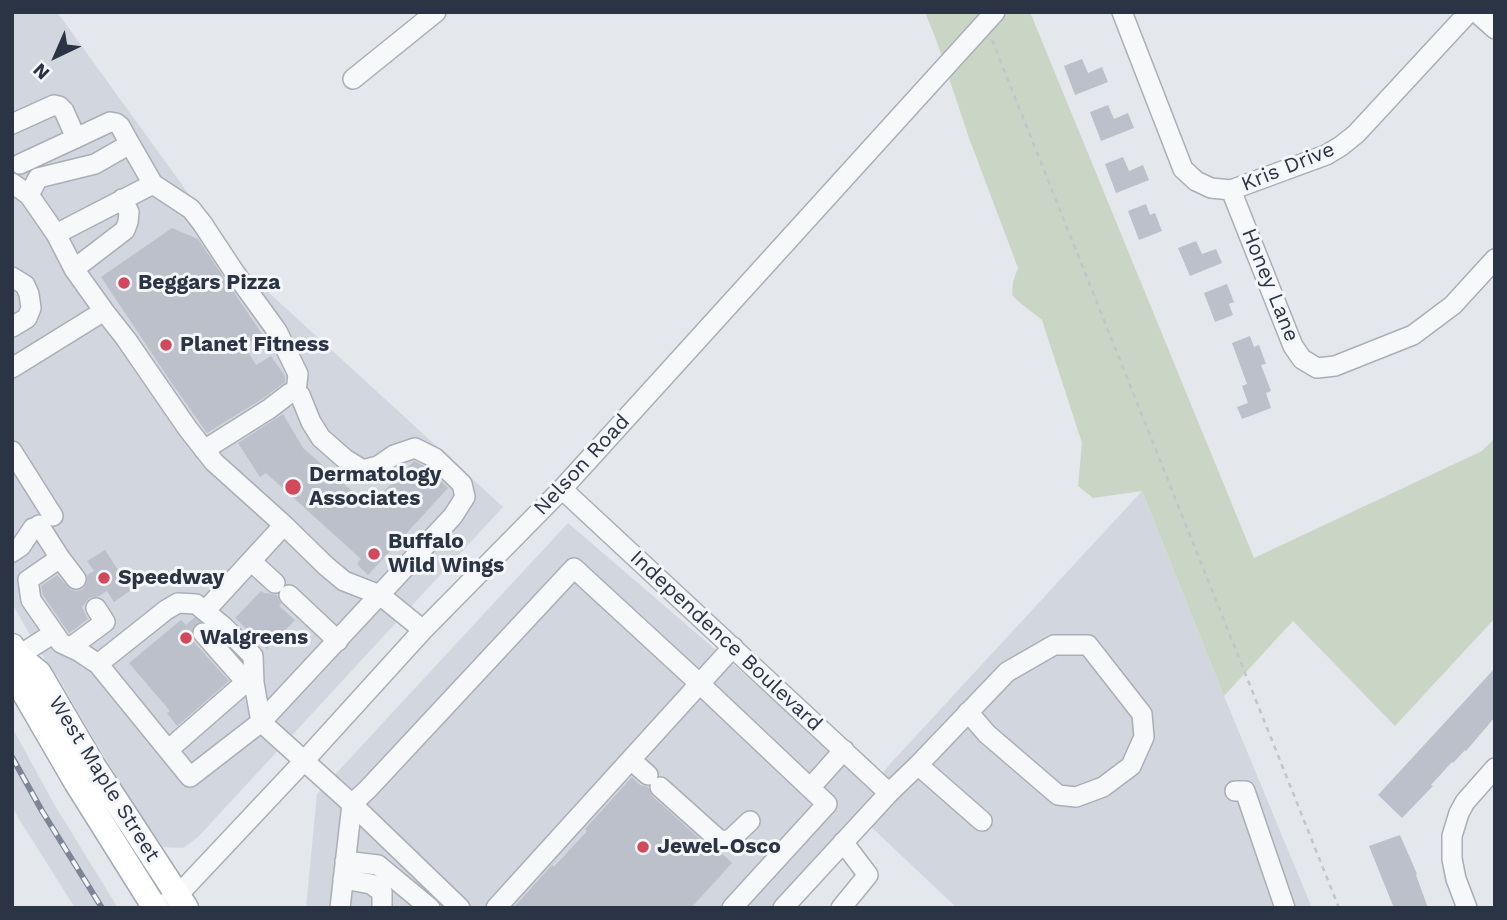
<!DOCTYPE html>
<html>
<head>
<meta charset="utf-8">
<style>
  body { margin:0 }
  #map { position:relative; width:1507px; height:920px; overflow:hidden; background:#e4e7ec; font-family:"Work Sans",sans-serif }
  canvas { display:block }
  .frame { position:absolute; inset:0; border:14px solid #2b3445; pointer-events:none }
  .north { position:absolute; left:21px; top:21px; width:70px; height:70px; -webkit-text-stroke:5px #f4f6f9; paint-order:stroke; rotate:224deg; font-size:19px; font-weight:700; line-height:28px; text-align:center; color:#2b3445 }
  .north::after { content:''; display:block; margin:auto; width:24px; height:32px; background:#2b3445; clip-path:polygon(50% 0,100% 100%,50% 72%,0 100%) }
</style>
</head>
<body>
<div id="map">
<canvas width="1507" height="920"></canvas>
<div class="frame"></div>
<div class="north">N</div>
</div>
<script>
const ctx = document.querySelector('canvas').getContext('2d');
ctx.lineJoin = 'round';
function fillPath(path, color) { ctx.fillStyle = color; ctx.fill(path, 'evenodd'); }
const toPath = rows => new Path2D(rows.map(r => 'M' + r).join(''));
function trace(path, color, width, dash) { ctx.strokeStyle = color; ctx.lineWidth = width; ctx.lineCap = dash ? 'butt' : 'round'; ctx.setLineDash(dash || []); ctx.stroke(path); }
function write(font, color, halo, rows, align = 'center') {
  ctx.font = font + ' "Work Sans",sans-serif'; ctx.lineWidth = 6; ctx.setLineDash([]); ctx.textBaseline = 'middle'; ctx.strokeStyle = halo; ctx.fillStyle = color; for (const [text, x, y, turn = 0] of rows) {
    ctx.save(); ctx.translate(x, y); ctx.rotate((+turn || 0) * Math.PI / 180); ctx.textAlign = isNaN(turn) ? turn : align; if (halo) ctx.strokeText(text, 0, 0); ctx.fillText(text, 0, 0); ctx.restore();
  }
}
fillPath(toPath([
  [12,12,57,12,243,269,503,507,198,837,183,848,163,847,140,815,92,736,59,679,38,649,12,603],
  [1142,491,1224,696,1312,908,957,908,868,824,775,908,306,908,317,794,568,523,873,785,890,764],
  [12,727,54,804,118,908,75,908,19,819,12,806]
]), '#d2d6de');
fillPath(toPath([
  [925,12,1030,12,1254,558,1482,451,1495,438,1495,618,1395,726,1293,621,1224,696,1142,491,1093,498,1078,486,1082,443,1042,320,1019,302,1012,295,1013,282,1018,268,969,138,937,42]
]), '#c9d6c5');
fillPath(toPath([
  [1082,59,1088,73,1102,67,1108,82,1075,95,1064,66],
  [1108,105,1114,119,1128,113,1134,128,1101,141,1090,112],
  [1123,157,1129,171,1143,165,1149,180,1116,193,1105,164],
  [1146,204,1150,215,1155,213,1162,231,1139,240,1128,211],
  [172,228,198,239,262,334,244,345,256,365,271,356,285,376,285,382,262,399,207,433,171,382,101,277],
  [1196,241,1202,254,1216,249,1222,263,1190,276,1178,248],
  [1227,284,1234,302,1229,304,1233,315,1215,322,1204,293],
  [1250,336,1254,347,1259,345,1266,364,1261,365,1271,391,1266,393,1271,408,1242,419,1237,407,1248,403,1242,386,1247,384,1232,343],
  [283,414,303,448,369,506,414,461,428,468,448,488,368,575,357,564,361,559,266,473,260,477,238,443],
  [105,550,131,590,114,602,107,591,99,596,89,598,82,607,88,619,69,633,43,595,41,586,57,575,71,590,77,591,83,589,87,583,87,575,94,571,87,561],
  [261,591,266,594,267,593,277,595,281,604,279,606,295,620,267,649,235,618],
  [194,618,199,622,194,624,191,630,191,636,193,641,229,681,177,726,167,713,170,711,129,663,181,620,186,625],
  [1495,668,1495,717,1466,751,1465,750,1453,763,1452,762,1431,785,1433,786,1402,818,1378,795],
  [632,777,640,785,648,787,652,796,710,848,720,852,732,863,691,908,513,908,552,865,554,867,587,831,585,829],
  [1400,835,1417,874,1416,875,1428,908,1394,908,1369,846]
]), '#bbc0ca');
trace(toPath([
  [192,620,203,633]
]), '#bfc3cb', 19, [19, 10]);
const minor = toPath([
  [1122,12,1183,169,1196,181,1211,188,1231,190,1326,155,1341,146,1356,134,1469,12],
  [1476,12,1495,29],
  [353,79,436,12],
  [12,124,54,105,59,106,64,111,76,138,110,122,116,123,120,126,130,144],
  [20,164,76,138],
  [12,183,29,195],
  [153,184,191,209,202,223,235,273,277,331,298,374,296,392],
  [1231,190,1293,346,1302,359,1317,368,1335,366,1413,335,1453,305,1495,259],
  [56,234,153,184,130,144,95,164,38,178,29,195,56,234,74,269,104,311],
  [74,269,125,230,128,222,129,212,122,199],
  [12,277,25,285,29,294,31,308,27,318,12,327],
  [12,368,104,311,126,339,188,429,214,462,284,525,326,566,344,581,380,595,423,630],
  [204,450,269,409,290,393,296,392,300,395,311,422,321,438,345,459,363,470,378,466,394,455,415,448,435,458,462,484,465,497,453,516,261,722],
  [12,451,53,516],
  [562,489,889,793],
  [39,525,60,558],
  [12,552,21,546,33,528],
  [251,561,275,583],
  [76,579,60,558,28,580,31,600,61,643,80,652,98,664],
  [289,595,338,641],
  [205,611,284,525],
  [203,633,246,682,254,683,261,722],
  [71,647,105,622,96,608],
  [18,656,54,633],
  [254,683,253,656,223,626,196,604,178,603,166,610,98,664,190,777,261,722,352,804,460,908],
  [168,750,246,682],
  [631,760,648,775],
  [918,765,1007,672,1054,645,1088,645,1142,714,1144,737,1131,766,1103,787,1076,797,1058,795,987,734,968,712],
  [660,787,718,839,725,841,732,838,750,821],
  [1235,791,1245,791,1285,908],
  [345,861,378,865,430,908],
  [343,879,371,884,382,892,382,908],
  [158,908,178,895,304,761,423,630,562,489,995,12],
  [340,908,352,804,368,789,574,568,700,684,810,788],
  [496,908,733,647],
  [732,908,827,804,810,788,844,750],
  [783,908,889,793,918,765,982,821],
  [841,908,868,875,843,842],
  [1467,908,1456,879,1452,859,1452,836,1459,813,1465,802,1495,768]
]);
const major = toPath([
  [12,646,18,656,39,673,94,767,186,908],
  [18,656,18,682,76,782,155,908]
]);
trace(minor, '#a9aeb7', 22);
trace(major, '#a3abb8', 27);
trace(toPath([
  [992,40,1339,908]
]), '#c2c5cb', 2.5, [5, 5]);
trace(minor, '#f7f8fa', 19);
trace(major, '#fff', 24);
const rail = toPath([
  [12,757,42,811,102,908]
]);
trace(rail, '#7d8696', 6);
trace(rail, '#f4f6f9', 3.5, [10]);
for (const [x, y, r, color] of [
  [124,283,7,"#d1495b"],
  [166,345,7,"#d1495b"],
  [293,487,9,"#d1495b"],
  [374,554,7,"#d1495b"],
  [104,578,7,"#d1495b"],
  [186,638,7,"#d1495b"],
  [643,847,7,"#d1495b"]
]) { const dot = new Path2D(); dot.arc(x, y, r, 0, 2 * Math.PI); ctx.fillStyle = color; ctx.fill(dot); trace(dot, '#f4f6f9', 2.5); }
write('21px', '#2b3445', '#f4f6f9', [
  ["Kris Drive",1288,167,-22],
  ["Honey Lane",1270,285,68],
  ["Nelson Road",582,465,-47],
  ["Independence Boulevard",726,641,43],
  ["West Maple Street",104,779,58]
]);
write('bold 21px', '#2b3445', '#f4f6f9', [
  ["Beggars Pizza",138,283],
  ["Planet Fitness",180,345],
  ["Dermatology",309,475],
  ["Associates",309,499],
  ["Buffalo",388,542],
  ["Wild Wings",388,566],
  ["Speedway",118,578],
  ["Walgreens",200,638],
  ["Jewel-Osco",657,847]
], 'left');
</script>
</body>
</html>
